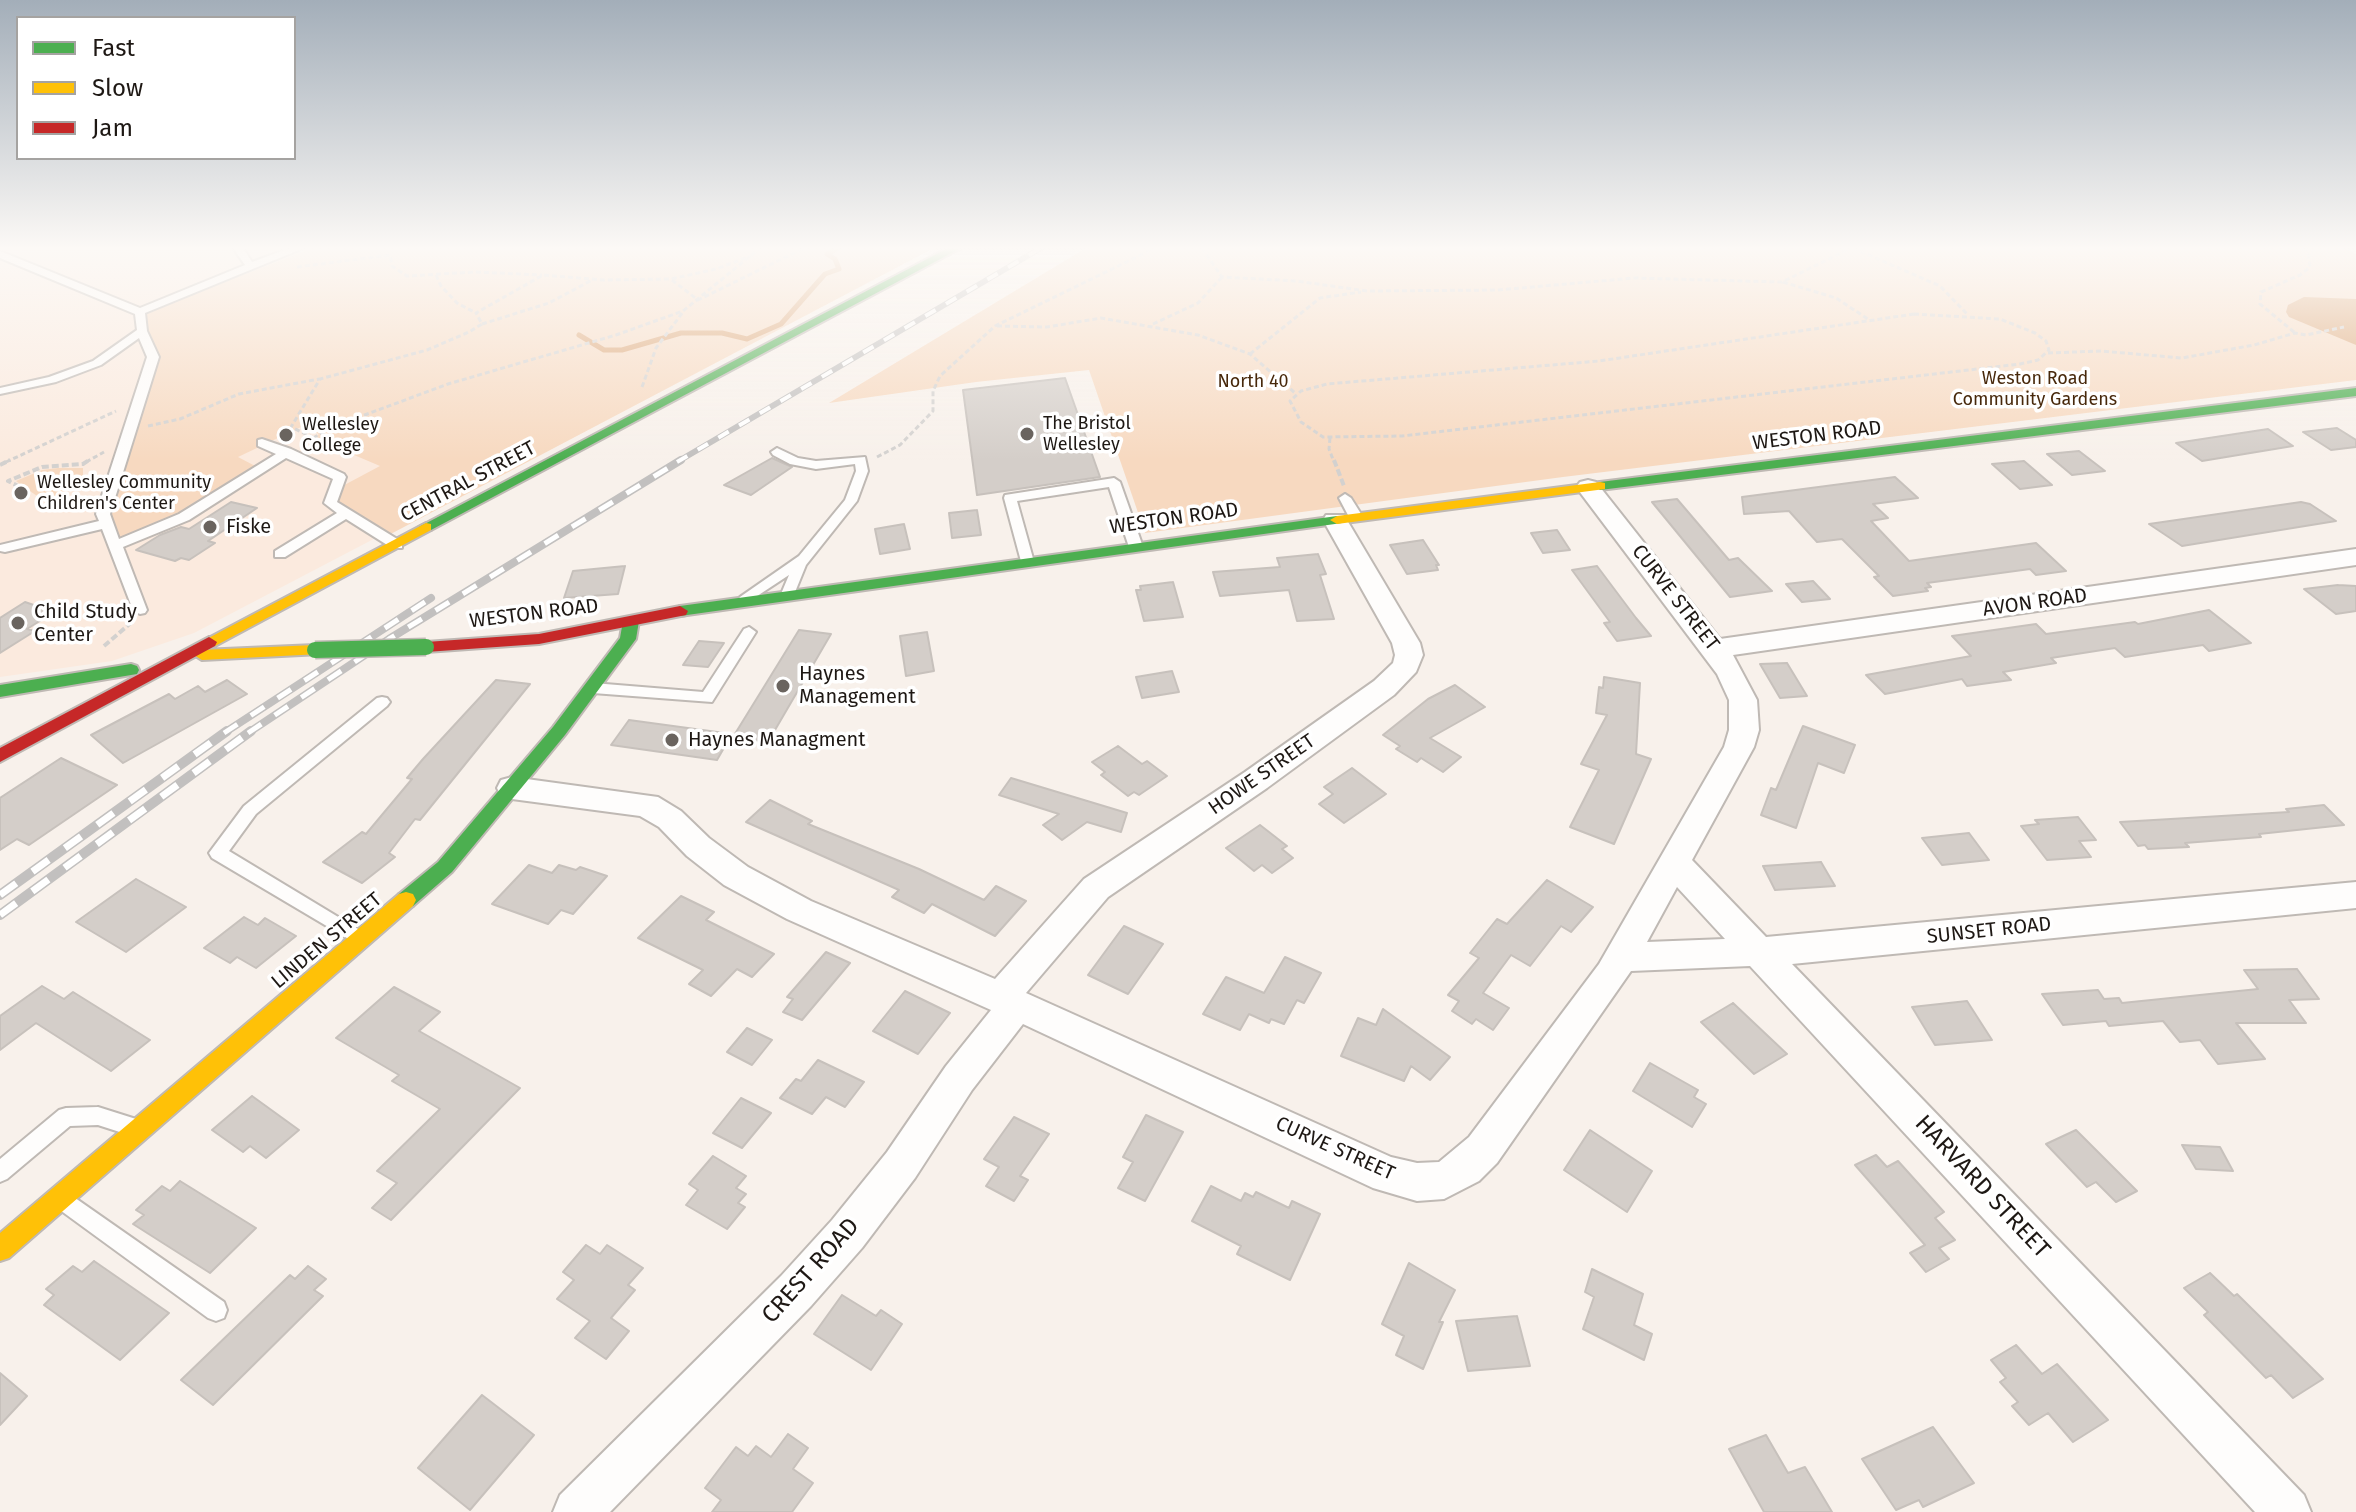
<!DOCTYPE html>
<html>
<head>
<meta charset="utf-8">
<style>
  body { margin:0 }
  #map { position:relative; width:2356px; height:1512px; overflow:hidden; background:#f8f1eb; font-family:"Fira Sans",sans-serif }
  canvas { display:block }
  .legend { position:absolute; left:16px; top:16px; width:280px; height:144px; box-sizing:border-box; background:#fff; border:2px solid #a5a3a1; margin:0; padding:10px 14px; list-style:none; font-size:24px; color:#1e1814 }
  .legend li { display:flex; align-items:center; gap:16px; height:40px }
  .legend b { width:40px; border:2px solid #a5a3a1 }
</style>
</head>
<body>
<div id="map">
<canvas width="2356" height="1512"></canvas>
<ul class="legend">
<li><b style="height:10px;background:#4caf50"></b>Fast</li>
<li><b style="height:10px;background:#ffc107"></b>Slow</li>
<li><b style="height:10px;background:#c62828"></b>Jam</li>
</ul>
</div>
<script>
const ctx = document.querySelector('canvas').getContext('2d');
ctx.lineJoin = 'round';
function fillPath(path, color) { ctx.fillStyle = color; ctx.fill(path, 'evenodd'); }
const toPath = rows => new Path2D(rows.map(r => 'M' + r).join(''));
function trace(path, color, width, dash) { ctx.strokeStyle = color; ctx.lineWidth = width; ctx.lineCap = dash ? 'butt' : 'round'; ctx.setLineDash(dash || []); ctx.stroke(path); }
function write(font, color, halo, rows, align = 'center') {
  ctx.font = font + ' "Fira Sans",sans-serif'; ctx.lineWidth = 7; ctx.setLineDash([]); ctx.textBaseline = 'middle'; ctx.strokeStyle = halo; ctx.fillStyle = color; for (const [text, x, y, turn = 0] of rows) {
    ctx.save(); ctx.translate(x, y); ctx.rotate((+turn || 0) * Math.PI / 180); ctx.textAlign = isNaN(turn) ? turn : align; if (halo) ctx.strokeText(text, 0, 0); ctx.fillText(text, 0, 0); ctx.restore();
  }
}
fillPath(toPath([
  [0,248,930,248,194,633,112,661,0,677]
]), '#fbeade');
fillPath(toPath([
  [313,248,934,248,385,537,330,503,335,490,380,466,314,438,319,434,301,427,238,457,259,468,184,517,113,542,105,524,153,357,139,315],
  [1086,248,2343,248,2356,254,2356,380,1563,477,1145,533,1089,370,976,382,829,403],
  [58,468,83,468,83,475,73,488,44,501,16,481,42,470]
]), '#f7d9c0');
fillPath(toPath([
  [2304,297,2356,299,2356,345,2289,317,2286,312,2288,305]
]), '#dca473');
trace(toPath([
  [579,335,604,350,622,350,681,333,722,333,747,339,781,324,825,274,839,269,835,259,827,254,838,248]
]), '#dca473', 5);
const building = toPath([
  [1065,378,1100,477,977,495,963,390,1065,378],
  [2337,428,2356,440,2356,447,2331,450,2303,432,2337,428],
  [2268,429,2293,446,2202,461,2176,443,2268,429],
  [2079,451,2105,471,2072,475,2047,454,2079,451],
  [772,458,792,467,751,495,724,485,772,458],
  [2024,461,2052,485,2020,489,1992,464,2024,461],
  [1895,477,1918,498,1873,504,1888,518,1871,521,1909,561,2036,543,2066,571,2036,575,2030,569,1927,583,1931,587,1925,588,1928,591,1893,596,1874,577,1879,576,1842,539,1817,542,1789,511,1744,514,1742,497,1895,477],
  [1677,499,1729,560,1738,558,1772,591,1730,597,1652,502,1677,499],
  [231,502,257,508,208,541,215,543,189,560,181,558,175,561,136,550,160,535,181,527,189,529,231,502],
  [2301,502,2310,504,2336,521,2182,546,2149,524,2301,502],
  [977,510,981,535,952,538,949,513,977,510],
  [904,524,910,549,880,554,875,529,904,524],
  [1557,530,1570,550,1543,553,1531,533,1557,530],
  [1423,540,1439,565,1436,565,1438,570,1407,574,1390,545,1423,540],
  [1318,554,1326,574,1320,575,1334,619,1297,621,1289,590,1220,596,1213,572,1280,567,1277,558,1318,554],
  [625,566,618,594,564,598,573,571,625,566],
  [1597,566,1636,618,1651,636,1617,641,1604,623,1610,622,1572,570,1597,566],
  [1813,581,1830,599,1802,602,1786,584,1813,581],
  [1173,582,1183,617,1144,621,1136,590,1141,590,1140,586,1173,582],
  [2338,585,2356,586,2356,611,2336,614,2304,589,2338,585],
  [25,602,54,612,27,629,35,631,0,653,0,618,25,602],
  [2209,610,2251,643,2209,651,2203,645,2125,657,2115,648,2051,658,2056,663,2003,672,2011,680,1967,686,1962,679,1885,694,1866,675,1971,656,1952,636,2036,624,2046,634,2135,622,2138,624,2209,610],
  [799,630,831,634,768,742,733,737,799,630],
  [927,632,934,671,906,676,900,636,927,632],
  [699,641,724,643,708,667,683,665,699,641],
  [1787,663,1807,696,1780,698,1760,664,1787,663],
  [1172,671,1179,692,1142,698,1136,677,1172,671],
  [1604,677,1640,683,1636,754,1651,759,1614,844,1570,827,1599,770,1581,764,1607,715,1596,713,1599,687,1603,688,1604,677],
  [227,680,247,694,123,763,91,735,169,694,175,699,198,686,205,692,227,680],
  [496,680,530,684,420,820,415,819,389,853,395,857,362,883,323,862,362,832,366,834,412,779,407,778,423,759,496,680],
  [1455,685,1485,707,1430,738,1461,757,1443,772,1421,758,1417,762,1396,749,1400,746,1383,735,1428,699,1455,685],
  [629,720,732,734,717,760,611,745,629,720],
  [1803,726,1855,745,1844,773,1818,763,1796,828,1761,815,1771,788,1776,790,1803,726],
  [1118,746,1142,764,1147,761,1167,776,1139,795,1134,792,1128,796,1101,775,1105,772,1092,762,1118,746],
  [61,758,117,785,29,845,17,839,0,850,0,798,61,758],
  [1352,768,1386,794,1344,823,1319,804,1333,794,1324,787,1352,768],
  [1011,778,1127,813,1121,832,1087,822,1062,840,1043,825,1059,814,999,795,1011,778],
  [770,800,812,821,808,824,919,869,984,900,996,886,1026,901,995,936,932,904,924,913,892,897,899,890,746,822,770,800],
  [2324,805,2344,825,2259,834,2261,837,2185,843,2189,847,2148,849,2145,845,2138,846,2120,822,2289,812,2286,809,2324,805],
  [2078,817,2096,840,2079,841,2091,857,2047,860,2021,826,2039,824,2035,820,2078,817],
  [1260,825,1287,846,1282,849,1293,858,1272,873,1262,865,1254,871,1226,848,1260,825],
  [1969,833,1989,860,1942,865,1922,838,1969,833],
  [1821,862,1835,886,1775,890,1763,866,1821,862],
  [529,865,552,873,559,865,576,870,580,867,607,876,573,914,561,910,548,924,492,904,529,865],
  [136,879,186,907,126,952,76,922,136,879],
  [1547,880,1593,907,1571,932,1561,926,1530,966,1511,955,1483,993,1509,1008,1493,1030,1476,1019,1472,1024,1452,1011,1459,1001,1448,995,1479,958,1470,953,1497,919,1507,924,1547,880],
  [681,896,714,912,706,920,774,954,752,977,737,969,711,996,689,984,703,970,638,938,681,896],
  [244,917,258,925,265,918,296,936,256,968,237,957,230,963,204,948,244,917],
  [1124,926,1163,944,1128,994,1088,975,1124,926],
  [826,952,850,963,802,1020,783,1012,793,999,787,997,826,952],
  [1285,957,1321,973,1304,1003,1297,1000,1284,1024,1271,1019,1269,1023,1249,1014,1240,1030,1203,1014,1226,977,1264,993,1285,957],
  [2297,969,2319,999,2289,1000,2306,1023,2236,1023,2265,1059,2218,1064,2200,1040,2180,1042,2163,1021,2109,1026,2106,1021,2063,1025,2042,994,2098,990,2104,999,2119,998,2122,1003,2258,989,2244,970,2297,969],
  [42,986,64,999,73,992,150,1040,111,1071,36,1023,0,1050,0,1016,42,986],
  [394,987,440,1012,419,1031,520,1088,391,1220,372,1208,397,1183,377,1171,440,1109,392,1081,399,1075,336,1038,394,987],
  [905,991,950,1013,918,1054,873,1031,905,991],
  [1967,1001,1992,1040,1935,1045,1912,1007,1967,1001],
  [1733,1003,1787,1054,1754,1074,1701,1022,1733,1003],
  [1383,1009,1450,1057,1430,1080,1411,1066,1404,1081,1341,1056,1358,1018,1376,1025,1383,1009],
  [747,1028,772,1040,752,1065,727,1052,747,1028],
  [818,1060,864,1082,845,1107,826,1097,812,1114,780,1098,796,1079,801,1081,818,1060],
  [1650,1063,1698,1090,1694,1097,1706,1104,1692,1127,1633,1091,1650,1063],
  [252,1096,299,1130,266,1158,250,1146,243,1152,212,1130,252,1096],
  [741,1098,771,1113,742,1148,713,1133,741,1098],
  [1146,1115,1183,1132,1145,1201,1118,1188,1133,1162,1123,1157,1146,1115],
  [1014,1117,1049,1134,1020,1176,1028,1180,1014,1201,986,1186,999,1167,984,1159,1014,1117],
  [1590,1130,1652,1171,1627,1212,1564,1170,1590,1130],
  [2076,1130,2137,1191,2116,1202,2096,1182,2087,1187,2046,1144,2076,1130],
  [2182,1145,2220,1147,2233,1171,2196,1169,2182,1145],
  [1876,1155,1887,1167,1898,1161,1944,1212,1935,1218,1955,1240,1939,1248,1949,1259,1926,1272,1910,1253,1925,1245,1855,1165,1876,1155],
  [713,1156,746,1176,736,1188,746,1194,738,1203,745,1207,727,1229,686,1205,698,1190,689,1184,713,1156],
  [180,1181,256,1228,210,1273,133,1224,144,1215,136,1210,162,1186,170,1191,180,1181],
  [1211,1186,1241,1201,1245,1193,1253,1197,1256,1192,1289,1208,1292,1201,1320,1214,1290,1280,1237,1254,1241,1246,1192,1221,1211,1186],
  [586,1245,600,1254,607,1245,643,1268,628,1285,635,1290,611,1318,629,1331,606,1359,575,1338,590,1321,557,1299,574,1280,563,1272,586,1245],
  [94,1261,169,1313,120,1360,44,1305,54,1295,46,1289,73,1266,82,1272,94,1261],
  [1409,1263,1455,1290,1439,1322,1443,1322,1423,1369,1396,1355,1404,1336,1382,1324,1409,1263],
  [308,1266,326,1279,314,1290,323,1296,213,1405,181,1380,290,1275,295,1279,308,1266],
  [1592,1269,1643,1294,1634,1325,1652,1334,1644,1360,1583,1329,1594,1297,1585,1292,1592,1269],
  [2210,1273,2234,1296,2237,1294,2323,1379,2293,1398,2271,1375,2266,1378,2204,1315,2208,1312,2184,1288,2210,1273],
  [842,1295,876,1316,881,1310,902,1324,871,1370,814,1334,842,1295],
  [1517,1316,1530,1366,1468,1371,1456,1321,1517,1316],
  [2016,1345,2042,1374,2057,1364,2108,1420,2073,1442,2048,1413,2029,1425,2012,1406,2018,1402,2000,1382,2006,1378,1991,1360,2016,1345],
  [0,1373,27,1396,0,1425,0,1373],
  [482,1395,534,1435,470,1510,418,1468,482,1395],
  [1933,1427,1974,1483,1923,1507,1919,1500,1896,1510,1862,1459,1933,1427],
  [788,1434,808,1448,793,1469,813,1483,792,1512,712,1512,721,1500,705,1488,736,1447,748,1456,756,1446,771,1457,788,1434],
  [1766,1435,1788,1473,1805,1467,1832,1512,1764,1512,1729,1449,1766,1435]
]);
fillPath(building, '#d4cec9');
trace(building, '#c7c1bc', 2);
const lane = toPath([
  [233,248,243,248,252,262,290,248,304,248,145,313,147,331,159,357,110,514,119,539,179,514,276,454,258,446,258,440,262,439,291,449,344,474,346,477,337,502,402,542,402,548,392,548,346,519,285,557,275,557,275,551,337,513,324,503,333,479,286,458,189,520,123,547,147,610,145,613,140,614,133,610,102,529,5,552,0,551,0,545,99,521,96,514,147,357,139,338,101,365,56,382,0,394,0,388,49,377,93,361,137,330,135,314,0,258,0,251,140,308,245,265,233,248],
  [777,448,798,458,816,461,865,457,868,471,857,501,806,565,793,597,788,598,781,594,789,575,745,604,740,603,738,600,740,597,799,556,845,500,856,471,855,464,816,469,790,464,773,455,771,452,777,448],
  [1114,478,1120,482,1143,547,1141,550,1131,550,1129,547,1109,487,1017,501,1034,562,1032,565,1022,565,1004,498,1005,495,1114,478],
  [1345,494,1351,498,1363,517,1361,520,1356,521,1349,517,1339,498,1345,494],
  [749,627,756,632,712,702,593,693,585,688,593,683,703,692,744,629,749,627],
  [382,697,387,698,390,702,387,706,256,814,229,851,363,932,366,937,363,942,357,944,212,858,209,853,244,806,377,698,382,697],
  [98,1107,136,1119,139,1126,136,1133,129,1135,98,1125,70,1126,7,1179,0,1182,0,1159,59,1110,66,1108,98,1107],
  [68,1193,224,1302,227,1310,224,1318,216,1321,208,1318,60,1210,57,1203,60,1196,68,1193]
]);
const street = toPath([
  [1588,480,1596,482,1720,639,2356,549,2356,565,1733,655,1757,700,1759,730,1754,747,1692,860,1766,937,2356,882,2356,908,1792,964,2304,1495,2311,1512,2255,1512,1750,966,1631,971,1497,1163,1479,1181,1444,1199,1417,1201,1373,1188,1023,1024,972,1090,915,1178,862,1248,811,1306,610,1512,553,1512,560,1495,781,1276,832,1220,887,1152,946,1066,991,1010,787,919,724,885,687,856,659,827,640,816,512,799,501,796,497,788,501,780,512,777,658,797,681,811,709,838,748,867,811,901,995,979,1084,879,1245,772,1374,681,1393,663,1395,655,1392,643,1323,520,1326,515,1344,515,1420,643,1423,655,1416,672,1394,695,1267,788,1108,897,1026,993,1391,1157,1417,1163,1439,1162,1469,1137,1599,964,1724,747,1729,730,1729,700,1717,674,1576,487,1580,482,1588,480],
  [1677,887,1725,939,1647,942,1677,887]
]);
const fast = toPath([
  [948,248,961,248,431,530,421,530,419,527,948,248],
  [2356,388,2356,396,1600,490,1593,486,1600,482,2356,388],
  [1337,516,1342,517,1342,523,680,616,672,611,680,606,1337,516],
  [631,616,639,621,636,639,565,735,452,872,413,906,406,908,399,906,396,900,399,894,438,862,553,727,620,638,623,621,631,616],
  [131,664,137,666,139,670,137,674,0,697,0,685,131,664]
]);
const slow = toPath([
  [1600,482,1605,483,1605,489,1337,524,1330,520,1337,516,1600,482],
  [426,523,431,524,431,530,215,646,203,646,201,642,426,523],
  [315,645,323,650,321,654,202,660,194,655,202,650,315,645],
  [406,892,413,894,416,900,413,906,9,1258,0,1261,0,1233,399,894,406,892]
]);
const jam = toPath([
  [680,606,688,611,686,615,539,644,426,652,418,647,426,642,539,634,680,606],
  [209,637,217,642,215,646,0,762,0,748,209,637]
]);
trace(lane, '#bfb9b4', 4);
trace(street, '#bfb9b4', 4);
trace(fast, '#bfb9b4', 4);
trace(slow, '#bfb9b4', 4);
trace(jam, '#bfb9b4', 4);
trace(toPath([
  [1202,248,1222,277,1296,281,1367,291,1498,290,1634,278,1782,282,1851,248],
  [1853,248,1940,286,1968,315],
  [297,267,390,255,392,266,407,276,475,272,542,275],
  [436,275,441,286,457,303,476,313],
  [672,280,698,300,804,248],
  [1783,282,1836,298,1871,321],
  [1914,314,2000,319,2035,333,2046,341,2049,350,2038,360,2020,364,1402,436,1323,437,1301,422,1290,401,1301,391,1327,384,1599,361,1914,314],
  [482,324,549,303,592,280],
  [1153,324,1198,303,1222,277],
  [997,326,1047,327,1101,318,1198,335,1250,354,1295,393],
  [2294,332,2260,304,2261,292,2300,275,2310,267,2308,251,2303,248],
  [2048,353,2101,351,2182,358,2254,345,2295,333,2306,335,2344,327],
  [1250,354,1320,298,1361,292],
  [642,387,656,348,683,312],
  [148,426,180,419,239,394,319,379],
  [313,438,335,426,448,384,616,335,683,311,760,248],
  [314,438,291,427,320,379,427,350,469,332,482,324,476,313,543,275,603,280,671,279,716,269,751,256],
  [1330,438,1329,449,1334,462],
  [877,457,900,445,933,411,933,391,940,376,995,326,1155,248],
  [6,462,116,411],
  [86,462,104,452]
]), '#d3d1cf', 3, [5, 3]);
trace(toPath([
  [1334,460,1344,486],
  [0,465,10,460],
  [20,487,8,481,42,467,83,464,89,460],
  [104,646,133,621]
]), '#d3d1cf', 4, [7, 3]);
fillPath(lane, '#fefdfc');
fillPath(street, '#fefdfc');
fillPath(fast, '#4caf50');
fillPath(slow, '#ffc107');
fillPath(jam, '#c62828');
const railFar2 = toPath([
  [677,462,1041,248]
]);
const railFar1 = toPath([
  [224,733,431,598],
  [248,733,389,639,681,460]
]);
const rail = toPath([
  [0,895,227,731],
  [0,915,251,731]
]);
trace(railFar2, '#c2c0bf', 6);
trace(railFar1, '#c2c0bf', 8);
trace(rail, '#c2c0bf', 10);
trace(railFar2, '#fff', 4, [12]);
trace(railFar1, '#fff', 5, [16]);
trace(rail, '#fff', 7, [20]);
const fastBridge = toPath([
  [315,650,426,647]
]);
trace(fastBridge, '#bfb9b4', 19, []);
trace(fastBridge, '#4caf50', 16);
const sky = ctx.createLinearGradient(0, 0, 0, 460);
sky.addColorStop(0, '#a3aeb9');
sky.addColorStop(0.54, '#fcf9f6');
sky.addColorStop(1, '#fcf9f600');
ctx.fillStyle = sky;
ctx.fillRect(0, 0, 2356, 460);
for (const [x, y, r, color] of [
  [1027,434,8,"#6a645f"],
  [286,435,8,"#6a645f"],
  [21,493,8,"#6a645f"],
  [210,527,8,"#6a645f"],
  [18,623,8,"#6a645f"],
  [783,686,8,"#6a645f"],
  [672,740,8,"#6a645f"]
]) { const dot = new Path2D(); dot.arc(x, y, r, 0, 2 * Math.PI); ctx.fillStyle = color; ctx.fill(dot); trace(dot, '#fff', 3); }
write('18px', '#47280b', '#fff', [
  ["Weston Road",2035,379],
  ["Community Gardens",2035,400],
  ["North 40",1253,382]
]);
write('18px', '#1e1814', '#fff', [
  ["The Bristol",1043,424],
  ["Wellesley",1043,445],
  ["Wellesley",302,425],
  ["College",302,446],
  ["Wellesley Community",37,483],
  ["Children's Center",37,504]
], 'left');
write('20px', '#1e1814', '#fff', [
  ["WESTON ROAD",1817,436,-7],
  ["CENTRAL STREET",468,482,-28],
  ["WESTON ROAD",1174,519,-8],
  ["CURVE STREET",1675,598,52],
  ["AVON ROAD",2035,603,-8],
  ["WESTON ROAD",534,614,-7],
  ["HOWE STREET",1262,775,-35],
  ["SUNSET ROAD",1989,931,-6],
  ["LINDEN STREET",327,941,-40],
  ["CURVE STREET",1335,1149,24]
]);
write('20px', '#1e1814', '#fff', [
  ["Fiske",226,527],
  ["Child Study",34,612],
  ["Center",34,635],
  ["Haynes",799,674],
  ["Management",799,697],
  ["Haynes Managment",688,740]
], 'left');
write('24px', '#1e1814', '#fff', [
  ["HARVARD STREET",1982,1187,47],
  ["CREST ROAD",811,1271,-48]
]);
</script>
</body>
</html>
